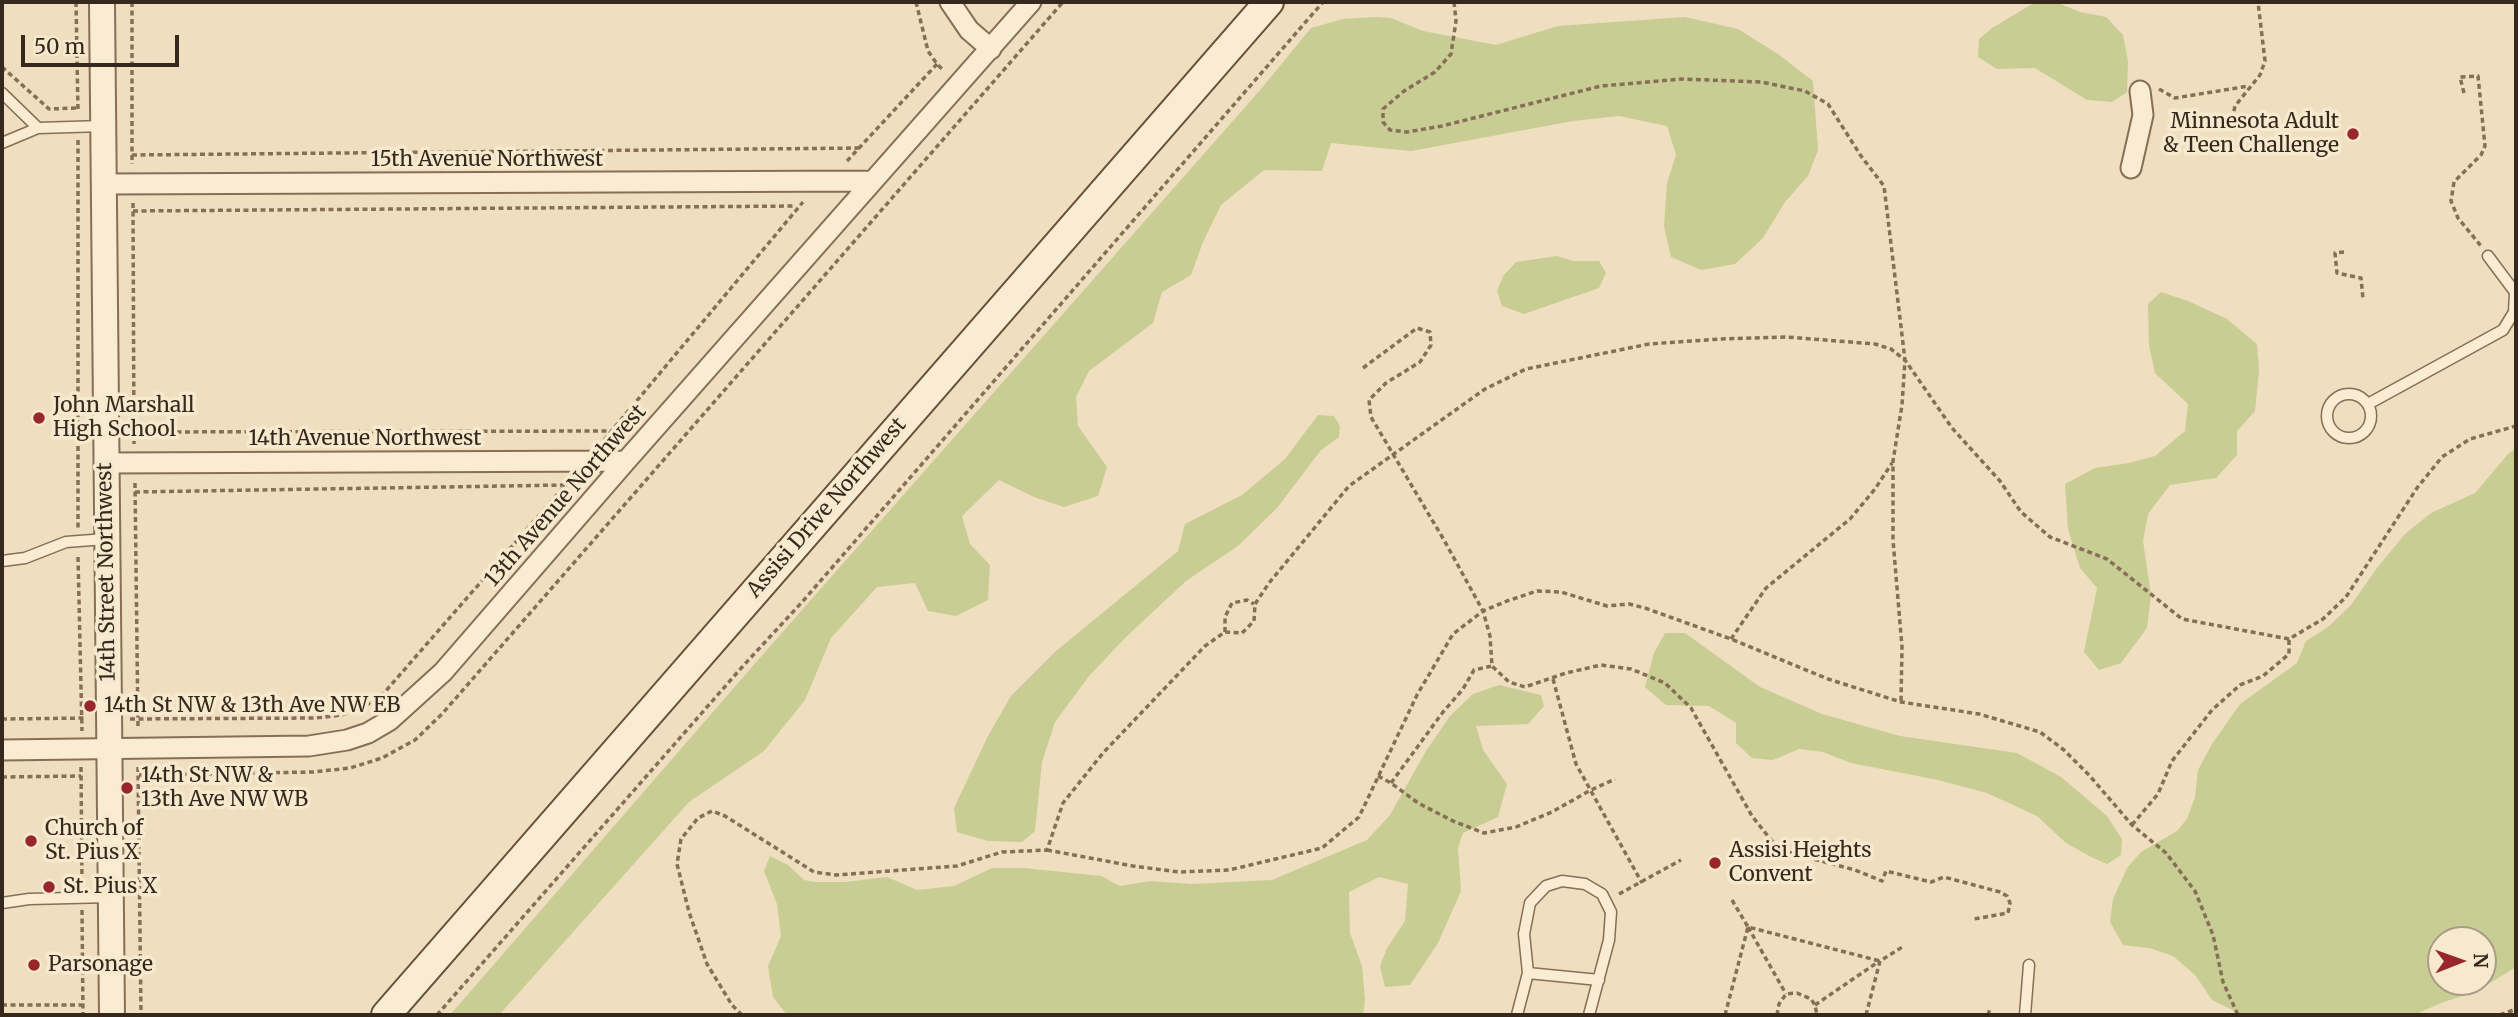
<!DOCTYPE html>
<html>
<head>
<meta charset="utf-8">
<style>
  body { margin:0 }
  #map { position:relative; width:2518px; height:1017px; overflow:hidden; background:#efdebf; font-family:Merriweather,serif }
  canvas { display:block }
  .frame { position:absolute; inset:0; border:4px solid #36281c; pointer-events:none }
  .north { position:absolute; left:2427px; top:926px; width:70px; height:70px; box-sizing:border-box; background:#f6e9ce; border:2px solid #a99c87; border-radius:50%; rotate:89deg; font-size:19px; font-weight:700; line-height:28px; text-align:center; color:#36281c }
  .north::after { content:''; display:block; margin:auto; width:24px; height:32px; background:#98262b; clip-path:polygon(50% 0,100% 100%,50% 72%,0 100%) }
  .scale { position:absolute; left:21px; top:35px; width:158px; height:32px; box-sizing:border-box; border:4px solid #36281c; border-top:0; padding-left:9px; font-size:21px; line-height:24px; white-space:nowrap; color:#36281c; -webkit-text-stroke:5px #f6e9ce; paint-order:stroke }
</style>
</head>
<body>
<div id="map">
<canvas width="2518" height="1017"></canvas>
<div class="frame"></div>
<div class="north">N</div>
<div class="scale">50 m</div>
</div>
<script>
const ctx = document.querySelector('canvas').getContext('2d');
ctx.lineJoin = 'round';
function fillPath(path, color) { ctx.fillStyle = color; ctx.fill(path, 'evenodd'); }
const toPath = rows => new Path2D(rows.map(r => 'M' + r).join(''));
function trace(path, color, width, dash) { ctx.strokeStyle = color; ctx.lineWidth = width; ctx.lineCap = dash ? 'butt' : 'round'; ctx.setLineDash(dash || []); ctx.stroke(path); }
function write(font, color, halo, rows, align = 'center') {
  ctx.font = font + ' Merriweather,serif'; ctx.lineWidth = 7; ctx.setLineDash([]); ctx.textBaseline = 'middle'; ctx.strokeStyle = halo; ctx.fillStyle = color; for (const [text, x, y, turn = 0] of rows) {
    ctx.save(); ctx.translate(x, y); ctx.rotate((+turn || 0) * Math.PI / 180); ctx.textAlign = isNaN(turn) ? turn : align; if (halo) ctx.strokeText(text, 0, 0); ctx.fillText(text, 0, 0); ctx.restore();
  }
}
fillPath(toPath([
  [2034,3,2058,3,2080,12,2106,17,2123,35,2128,61,2127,92,2112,102,2087,100,2035,68,1997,69,1978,57,1979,39,1992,28],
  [1375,17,1391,18,1423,31,1496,45,1558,26,1685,17,1738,29,1778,54,1813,81,1818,150,1808,176,1785,202,1763,238,1735,264,1701,270,1671,257,1664,226,1667,183,1676,155,1667,126,1619,116,1573,121,1411,151,1331,143,1322,171,1264,170,1221,205,1203,242,1191,275,1162,292,1153,323,1089,371,1076,397,1078,426,1107,467,1098,496,1064,507,1034,497,999,480,962,516,970,544,990,565,988,600,956,616,928,611,915,583,877,587,831,638,805,700,764,751,689,802,499,1015,450,1015,758,660,1261,89,1311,28,1343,19],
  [1557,256,1573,261,1599,261,1606,273,1599,288,1524,314,1502,306,1497,291,1503,276,1516,262],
  [2161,292,2188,301,2227,319,2257,344,2259,371,2255,411,2237,431,2237,455,2216,478,2170,485,2148,514,2143,541,2151,595,2147,628,2121,663,2099,670,2084,652,2097,588,2080,568,2068,529,2065,484,2095,468,2129,463,2155,456,2185,431,2188,404,2155,373,2149,345,2148,304],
  [1318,415,1334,416,1340,426,1339,437,1321,450,1277,508,1238,546,1186,581,1126,637,1089,676,1055,722,1042,762,1035,831,1022,842,988,841,957,832,954,808,988,736,1011,696,1056,651,1178,551,1185,524,1242,495,1285,459],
  [2516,448,2516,967,2477,991,2441,1003,2414,1015,2243,1015,2212,1000,2195,975,2173,956,2149,948,2123,945,2110,922,2113,899,2127,868,2141,852,2177,831,2187,819,2195,797,2198,770,2212,744,2240,704,2297,663,2306,641,2328,627,2351,605,2377,568,2405,534,2431,513,2475,493,2508,454],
  [2483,940,2483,982,2441,982,2441,940],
  [1665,633,1685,633,1760,687,1822,714,1900,736,2017,753,2061,777,2107,816,2122,839,2121,855,2107,864,2091,857,2066,843,2037,816,1987,793,1938,780,1851,763,1823,752,1799,749,1773,760,1752,758,1736,743,1736,723,1709,706,1666,705,1645,687,1654,653],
  [1499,685,1541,695,1544,706,1528,724,1476,726,1483,750,1507,784,1498,817,1463,833,1458,848,1461,891,1438,943,1410,985,1385,987,1380,966,1387,948,1405,921,1408,884,1379,877,1349,892,1350,933,1362,966,1365,1000,1363,1015,787,1015,773,997,768,966,781,936,777,904,764,871,770,856,788,865,804,880,815,882,845,882,887,877,917,890,954,886,992,868,1024,868,1101,876,1120,886,1150,881,1192,884,1272,880,1367,840,1390,815,1426,751,1450,716,1473,694]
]), '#c8cd93');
const service = toPath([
  [2,93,38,128],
  [2,143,38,128,103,126],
  '2327 416a22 22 0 1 1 44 0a22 22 0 1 1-44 0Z',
  [2368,404,2503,330,2514,312,2515,292,2488,256],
  [2,561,25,558,66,542,106,539],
  [2,903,29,899,111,897],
  [1528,973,1599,980],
  [1517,1015,1528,973,1524,934,1530,903,1546,886,1562,881,1585,884,1602,894,1611,912,1609,940,1589,1015],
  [2025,1015,2029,965]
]);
const minor = toPath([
  [950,2,969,30,991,49],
  [2131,168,2143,115,2140,91],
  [103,184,872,181],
  [105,463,626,461],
  [2,750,309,746,347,740,368,733,390,720,443,672,626,461,1031,2]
]);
const tertiary = toPath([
  [102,2,112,1015]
]);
const secondary = toPath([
  [386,1015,1269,2]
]);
trace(service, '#876f57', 13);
trace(minor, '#876f57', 23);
trace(tertiary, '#876f57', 28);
trace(secondary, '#69503a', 32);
trace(toPath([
  [76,2,78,112],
  [132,2,132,164],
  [916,2,928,51,937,64,944,71],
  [1454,2,1456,21,1451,54,1435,72,1404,91,1383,109,1383,122,1390,130,1407,132,1442,126,1601,86,1682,79,1761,82,1805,91,1828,104,1861,156,1884,186,1905,360,1902,405,1893,461,1893,540,1902,647,1901,702],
  [2,67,49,109,78,108],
  [2159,89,2175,98,2249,86],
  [2464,93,2460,77,2478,76,2485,146,2481,155,2454,182,2451,201,2458,218,2481,246],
  [2234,128,2233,115,2235,106,2260,75,2265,61,2258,2],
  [78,140,78,528],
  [132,155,861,148],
  [847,161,937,64],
  [133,203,134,444],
  [133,211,796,206],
  [2344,252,2335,253,2337,273,2361,278,2363,299],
  [1363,368,1417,328,1430,332,1431,345,1420,362,1386,383,1369,400,1371,417,1444,540,1483,611,1490,636,1492,666,1509,682,1525,687,1566,673,1601,665,1631,669,1665,683,1691,708,1752,816,1771,840,1783,851,1855,870,1882,881,1886,871,1931,882,1944,877,2000,892,2007,896,2010,903,2008,913,1974,919],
  [134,432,611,431],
  [604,440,803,202],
  [135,483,138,728],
  [135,492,565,485],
  [78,557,82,731],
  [1225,632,1225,617,1232,603,1247,600,1254,604],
  [1731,639,1766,588,1850,519,1875,489,1892,463],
  [1553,679,1576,764,1642,883],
  [2,719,87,718],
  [130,719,316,718,342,715,365,706,384,693,569,481],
  [81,767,82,885],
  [138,767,141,1015],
  [139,775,313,772,350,768,382,758,415,740,442,714,1063,2],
  [1378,776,1391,783,1418,803,1453,821,1484,833,1516,827,1552,812,1589,791,1615,779],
  [2,777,81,776],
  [1391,783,1443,712,1463,689,1474,670,1492,666],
  [2132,825,2158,794,2172,761,2212,710,2240,685,2263,676,2289,654,2289,639],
  [1047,850,1133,866,1179,872,1229,870,1322,848,1359,817,1417,695,1453,634,1483,611,1507,601,1537,591,1561,592,1607,606,1629,604,1645,608,1731,639,1828,679,1901,702,1979,714,2040,732,2064,750,2089,775,2132,825,2166,853,2195,891,2213,935,2223,982,2238,1015],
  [1619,894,1681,860],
  [1732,900,1748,927,1880,961],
  [82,910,83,1015],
  [1748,927,1786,994],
  [2,1005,83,1005],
  [1815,1005,1878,962],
  [437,1015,743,666,803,601,1323,2],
  [742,1015,732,1005,707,964,689,912,677,864,681,839,698,818,712,811,725,816,814,872,836,875,957,866,1002,852,1047,850,1063,803,1103,753,1205,646,1225,632,1242,633,1254,621,1255,604,1269,583,1349,486,1485,389,1526,369,1649,344,1720,339,1787,337,1875,344,1891,349,1905,360,1952,428,2000,481,2021,512,2050,537,2107,559,2182,619,2289,639,2323,619,2346,597,2417,488,2442,457,2470,439,2516,426],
  [1725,1015,1748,927],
  [1777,1015,1779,1004,1786,994,1797,993,1811,999,1815,1005,1817,1015],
  [1866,1015,1880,961,1904,946],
  [1988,1015,1990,1008],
  [2500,1015,2516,1009]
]), '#876f57', 3.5, [5, 3.5]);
trace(service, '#f9ecd2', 10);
trace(minor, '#f9ecd2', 19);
trace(tertiary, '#f9ecd2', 24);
trace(secondary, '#f9ecd2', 28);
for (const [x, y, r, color] of [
  [2353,134,7,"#98262b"],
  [39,418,7,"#98262b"],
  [90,706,7,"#98262b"],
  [127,788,7,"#98262b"],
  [31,841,7,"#98262b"],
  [1715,863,7,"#98262b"],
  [49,887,7,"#98262b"],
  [34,965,7,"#98262b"]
]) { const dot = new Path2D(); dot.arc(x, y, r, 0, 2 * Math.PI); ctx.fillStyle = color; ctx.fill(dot); trace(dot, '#f6e9ce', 2.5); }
write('21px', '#36281c', '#f6e9ce', [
  ["Minnesota Adult",2339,122,"right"],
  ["& Teen Challenge",2339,146,"right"],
  ["John Marshall",53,406],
  ["High School",53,430],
  ["14th St NW & 13th Ave NW EB",104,706],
  ["14th St NW &",141,776],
  ["13th Ave NW WB",141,800],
  ["Church of",45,829],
  ["St. Pius X",45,853],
  ["Assisi Heights",1729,851],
  ["Convent",1729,875],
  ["St. Pius X",63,887],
  ["Parsonage",48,965]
], 'left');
write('21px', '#36281c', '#f6e9ce', [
  ["15th Avenue Northwest",487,160],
  ["14th Avenue Northwest",365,439],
  ["13th Avenue Northwest",566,496,-49],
  ["Assisi Drive Northwest",827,508,-49],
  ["14th Street Northwest",107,572,-91]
]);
</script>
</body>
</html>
